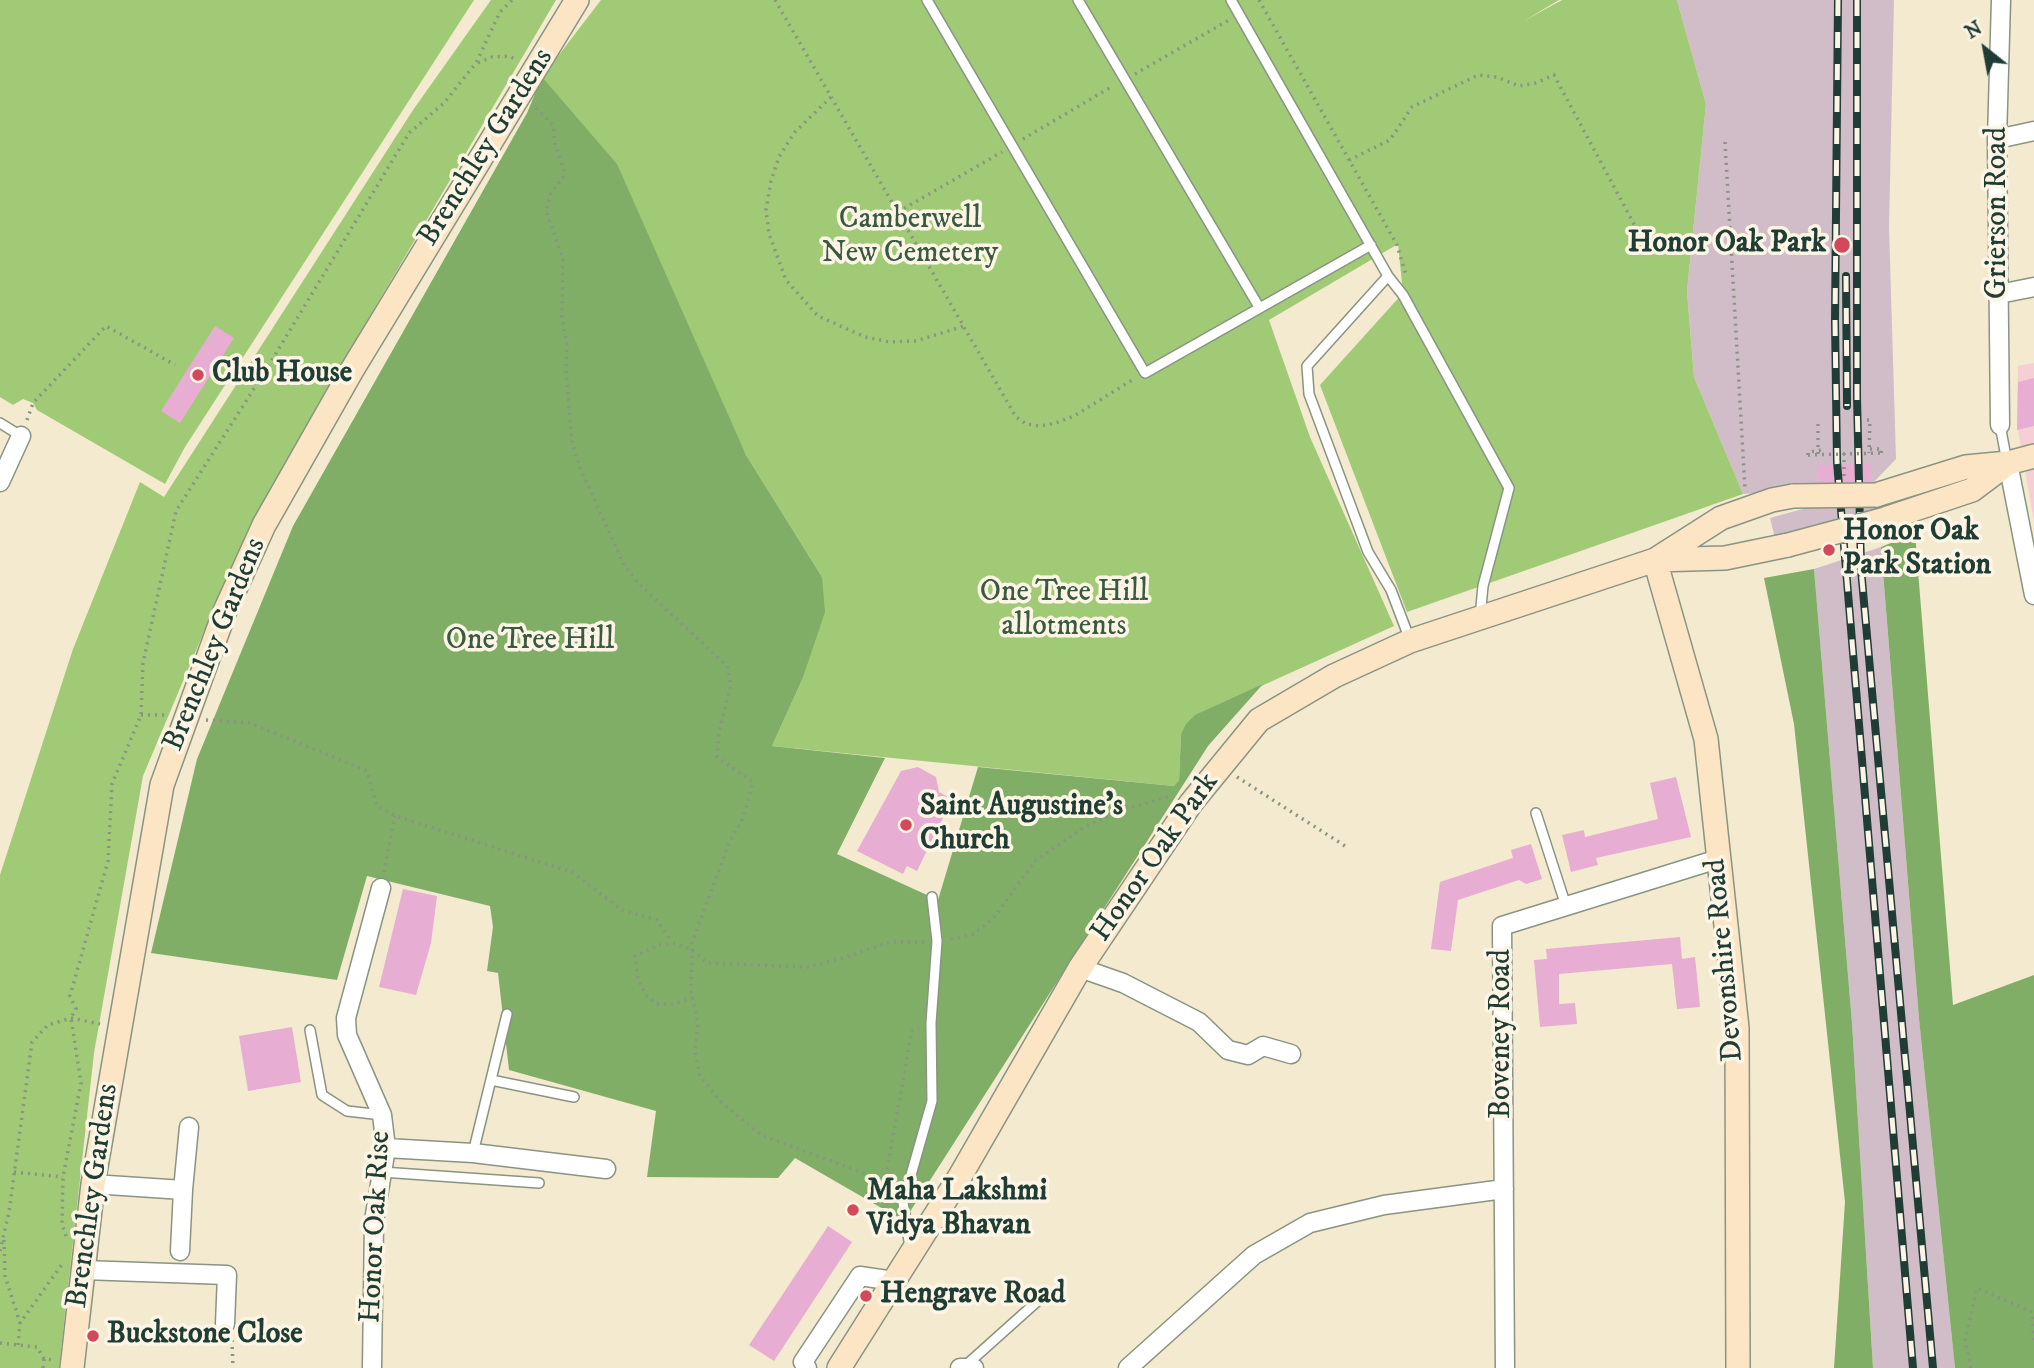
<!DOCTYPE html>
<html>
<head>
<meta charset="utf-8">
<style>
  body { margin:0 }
  #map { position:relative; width:2034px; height:1368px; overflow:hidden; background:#f3ead0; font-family:"IM FELL DW Pica",serif }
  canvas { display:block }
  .north { position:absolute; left:1950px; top:14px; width:70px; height:70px; -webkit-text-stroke:5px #fcf5e5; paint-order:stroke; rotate:329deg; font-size:19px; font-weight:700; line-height:28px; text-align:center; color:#1f3d34 }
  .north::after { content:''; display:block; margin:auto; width:24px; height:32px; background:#1f3d34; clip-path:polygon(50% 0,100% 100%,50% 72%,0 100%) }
</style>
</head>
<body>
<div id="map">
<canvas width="2034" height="1368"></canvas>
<div class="north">N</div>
</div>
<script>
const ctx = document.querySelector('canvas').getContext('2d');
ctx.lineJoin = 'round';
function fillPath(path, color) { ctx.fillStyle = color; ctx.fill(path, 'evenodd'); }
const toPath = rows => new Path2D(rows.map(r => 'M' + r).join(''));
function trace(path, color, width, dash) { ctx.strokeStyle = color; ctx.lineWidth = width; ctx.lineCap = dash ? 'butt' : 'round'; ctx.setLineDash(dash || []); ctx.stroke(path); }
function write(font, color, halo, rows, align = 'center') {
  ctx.font = font + ' "IM FELL DW Pica",serif'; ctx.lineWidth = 7; ctx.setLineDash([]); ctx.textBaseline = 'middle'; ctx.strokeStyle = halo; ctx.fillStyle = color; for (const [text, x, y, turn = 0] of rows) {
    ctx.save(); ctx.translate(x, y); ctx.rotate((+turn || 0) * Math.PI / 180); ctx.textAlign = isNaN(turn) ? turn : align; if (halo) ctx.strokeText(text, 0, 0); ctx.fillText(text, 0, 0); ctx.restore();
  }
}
fillPath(toPath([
  [2034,363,2034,522,2017,425,2018,366]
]), '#f6cfd5');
fillPath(toPath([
  [1677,0,1894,0,1889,227,1896,459,1871,485,1743,494,1694,377,1687,291,1706,104],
  [1817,505,1879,506,1877,510,1775,538,1770,518],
  [1881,547,1919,1019,1955,1368,1873,1368,1852,1023,1814,569]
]), '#d1bdc8');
fillPath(toPath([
  [0,0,474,0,185,447,165,484,37,410,33,403,23,399,13,405,0,397],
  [491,0,556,0,320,401,208,622,143,776,94,1053,59,1368,0,1368,0,875,73,649,140,482,164,497,413,110],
  [601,0,1559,0,1524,21,1562,0,1677,0,1706,104,1687,291,1694,377,1743,494,1407,612,1320,385,1403,293,1398,244,1269,320,1310,437,1394,626,1195,716,1181,734,1179,780,1174,786,772,746,802,680,822,577,746,455,542,77]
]), '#a1ca76');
fillPath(toPath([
  [542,77,617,164,746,455,822,577,825,612,802,680,772,746,885,758,837,854,938,900,978,767,1174,786,1179,780,1181,734,1186,724,1195,715,1263,684,1208,746,904,1221,795,1158,778,1178,647,1177,656,1111,509,1070,498,973,487,971,493,927,490,906,367,876,337,980,151,953,197,759,293,526,527,113],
  [1915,533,1953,1005,2034,975,2034,1368,1955,1368,1919,1019,1881,547],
  [1814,569,1852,1023,1873,1368,1834,1368,1845,1202,1794,724,1764,578]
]), '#80ae67');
fillPath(toPath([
  [215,326,234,338,180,423,161,411],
  [2034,378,2034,426,2017,430,2018,382],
  [1871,464,1871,481,1818,482,1817,465],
  [918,767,936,777,939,792,952,799,917,871,907,866,903,874,857,851,901,771],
  [1676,777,1691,837,1596,858,1598,865,1571,872,1562,835,1584,830,1585,837,1658,819,1650,783],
  [1531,844,1542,879,1526,884,1519,880,1458,900,1451,951,1431,949,1440,882,1513,858,1511,850],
  [403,889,437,896,431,943,416,995,379,987],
  [1680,937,1682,959,1695,957,1700,1007,1677,1009,1672,964,1559,974,1559,1004,1575,1003,1577,1024,1540,1027,1534,960,1547,959,1546,949],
  [292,1027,301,1082,248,1091,239,1036],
  [828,1226,852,1242,774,1361,749,1345]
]), '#e8add2');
const lane = toPath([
  [927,0,1145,373,1371,245],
  [1078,0,1259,307],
  [1231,0,1388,276,1403,295,1509,488,1483,586,1480,617],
  [1388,276,1307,366,1309,394,1368,552,1391,590,1410,640],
  [0,423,21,436],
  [2000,425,2007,462],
  [1536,813,1566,906],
  [310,1030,322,1095,347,1111,382,1115],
  [491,1080,574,1097],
  [473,1153,507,1014],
  [382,1172,539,1183],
  [910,1247,903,1203,932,1101,931,1023,937,941,932,897],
  [964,1367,1041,1298]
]);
const street = toPath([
  [1997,139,2034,131],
  [1999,294,2034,287],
  [2000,425,1997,139,2001,0],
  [2008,463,2034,595],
  [0,482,21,436],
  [1080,968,1123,983,1199,1022,1228,1050,1248,1055,1263,1046,1291,1054],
  [386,1148,473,1153,606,1169],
  [93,1184,183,1190,189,1127],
  [180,1251,183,1190],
  [83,1270,227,1275,225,1324],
  [372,1368,374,1221,386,1148,382,1115,347,1035,346,1018,381,888],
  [807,1368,803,1362,860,1276,894,1281],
  [960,1368,974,1368],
  [1128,1368,1254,1255,1310,1223,1384,1205,1504,1189],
  [1505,1368,1502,926,1718,859]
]);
const secondary = toPath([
  [1876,495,1966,467,2008,463,2034,456],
  [1885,519,1972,490,2008,463],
  [1655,560,1706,739,1737,1028,1738,1368],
  [1655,560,1725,558,1788,545],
  [72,1368,93,1184,162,785,225,611,264,525,352,370,577,0],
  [839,1368,959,1178,1080,968,1191,803,1259,720,1334,676,1410,641,1655,560,1721,518,1772,500,1793,496]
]);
trace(lane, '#899482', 12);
trace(street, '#899482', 21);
trace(secondary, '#899482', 26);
trace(toPath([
  [775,0,1016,417,1026,424,1040,426,1056,423,1074,416,1134,379],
  [1259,0,1397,245,1406,275],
  [478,63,492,57,509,56,517,60],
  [1135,74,1229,20],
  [831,97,794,133,779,157,771,181,766,210,769,234,786,280,818,316,865,337,890,342,916,341,964,326],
  [536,108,553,125,555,144,564,170,564,176,551,193,546,211,563,259,562,317,567,345,566,368,572,443,581,470,624,565,640,585,727,666,731,685,719,731,717,757,753,782,743,818,729,843,692,943,691,991,698,1024,695,1052,700,1076,722,1103,761,1135,885,1181],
  [1023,139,1113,86],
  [1725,142,1745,489],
  [1349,160,1390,140,1412,107,1478,75,1497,77,1519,86,1536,83,1554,75,1642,239],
  [898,212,1002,152],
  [27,420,33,403,106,326,175,365],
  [1867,420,1870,420,1869,453],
  [1870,449,1882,449,1881,453],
  [1844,453,1844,476],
  [1818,454,1818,422,1821,422],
  [1808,455,1808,452,1822,450],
  [141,715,167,715],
  [206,720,250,723,367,771,377,806,395,816,572,872,622,910,657,920,669,938],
  [1237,777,1345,846],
  [384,872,395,816],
  [951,939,973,934,993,919,1035,861,1086,826,1119,811,1171,796],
  [693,998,674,1004,657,1004,646,995,638,980,635,956,659,945,673,943,691,949,707,963,807,967,840,959,890,942,926,942],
  [14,1172,63,1177],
  [893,1195,885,1181,912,1031,919,1028],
  [66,1236,62,1224,63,1177,81,1083,71,1018,76,1009,70,996,108,861,112,784,141,715,143,663,176,511,269,365,409,133,444,103,476,63,500,12,512,0],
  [4,1240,5,1276,20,1323],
  [0,1251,9,1212,32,1042,48,1025,71,1018,100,1024],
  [232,1340,233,1368],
  [0,1343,37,1347,44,1359,53,1360],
  [18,1345,20,1323,63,1263],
  [43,1368,44,1359],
  [1971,1368,1965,1341,1977,1288,2032,1312,2034,1345]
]), '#899482', 3.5, [2, 5]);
trace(lane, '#fff', 9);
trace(street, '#fff', 18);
trace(secondary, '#fce5c4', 23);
const rail = toPath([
  [1838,0,1835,321,1837,462,1913,1368],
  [1857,0,1857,397,1861,569,1933,1368],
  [1846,276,1847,406]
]);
trace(rail, '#1f3d34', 8);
trace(rail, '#fcf5e5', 5, [16]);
const secondaryBridge = toPath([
  [1793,496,1876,495],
  [1788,545,1885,519]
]);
trace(secondaryBridge, '#899482', 26, []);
trace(toPath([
  [1808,455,1881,453]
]), '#899482', 3.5, [2, 5]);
trace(secondaryBridge, '#fce5c4', 23);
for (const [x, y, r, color] of [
  [1842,245,9,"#d1495b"],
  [198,375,7,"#d1495b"],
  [1829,550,7,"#d1495b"],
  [906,825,7,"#d1495b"],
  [853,1210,7,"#d1495b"],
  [866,1296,7,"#d1495b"],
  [93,1336,7,"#d1495b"]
]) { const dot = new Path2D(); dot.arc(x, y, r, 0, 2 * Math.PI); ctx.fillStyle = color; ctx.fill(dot); trace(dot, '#fcf5e5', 2.5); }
write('30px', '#1f3d34', '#fcf5e5', [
  ["Brenchley Gardens",487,148,-58],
  ["Grierson Road",1999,213,-90],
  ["Brenchley Gardens",216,645,-68],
  ["Honor Oak Park",1156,858,-55],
  ["Devonshire Road",1726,960,-95],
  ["Boveney Road",1503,1034,-90],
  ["Brenchley Gardens",94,1196,-82],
  ["Honor Oak Rise",377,1227,-87]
]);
write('30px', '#395941', '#fcf5e5', [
  ["Camberwell",910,221],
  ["New Cemetery",910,255],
  ["One Tree Hill",1064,594],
  ["allotments",1064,628],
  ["One Tree Hill",530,642]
]);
write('bold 30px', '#1f3d34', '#fcf5e5', [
  ["Honor Oak Park",1826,245,"right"],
  ["Club House",212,375],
  ["Honor Oak",1843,533],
  ["Park Station",1843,567],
  ["Saint Augustine's",920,808],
  ["Church",920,842],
  ["Maha Lakshmi",867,1193],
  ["Vidya Bhavan",867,1227],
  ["Hengrave Road",880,1296],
  ["Buckstone Close",107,1336]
], 'left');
</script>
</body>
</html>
